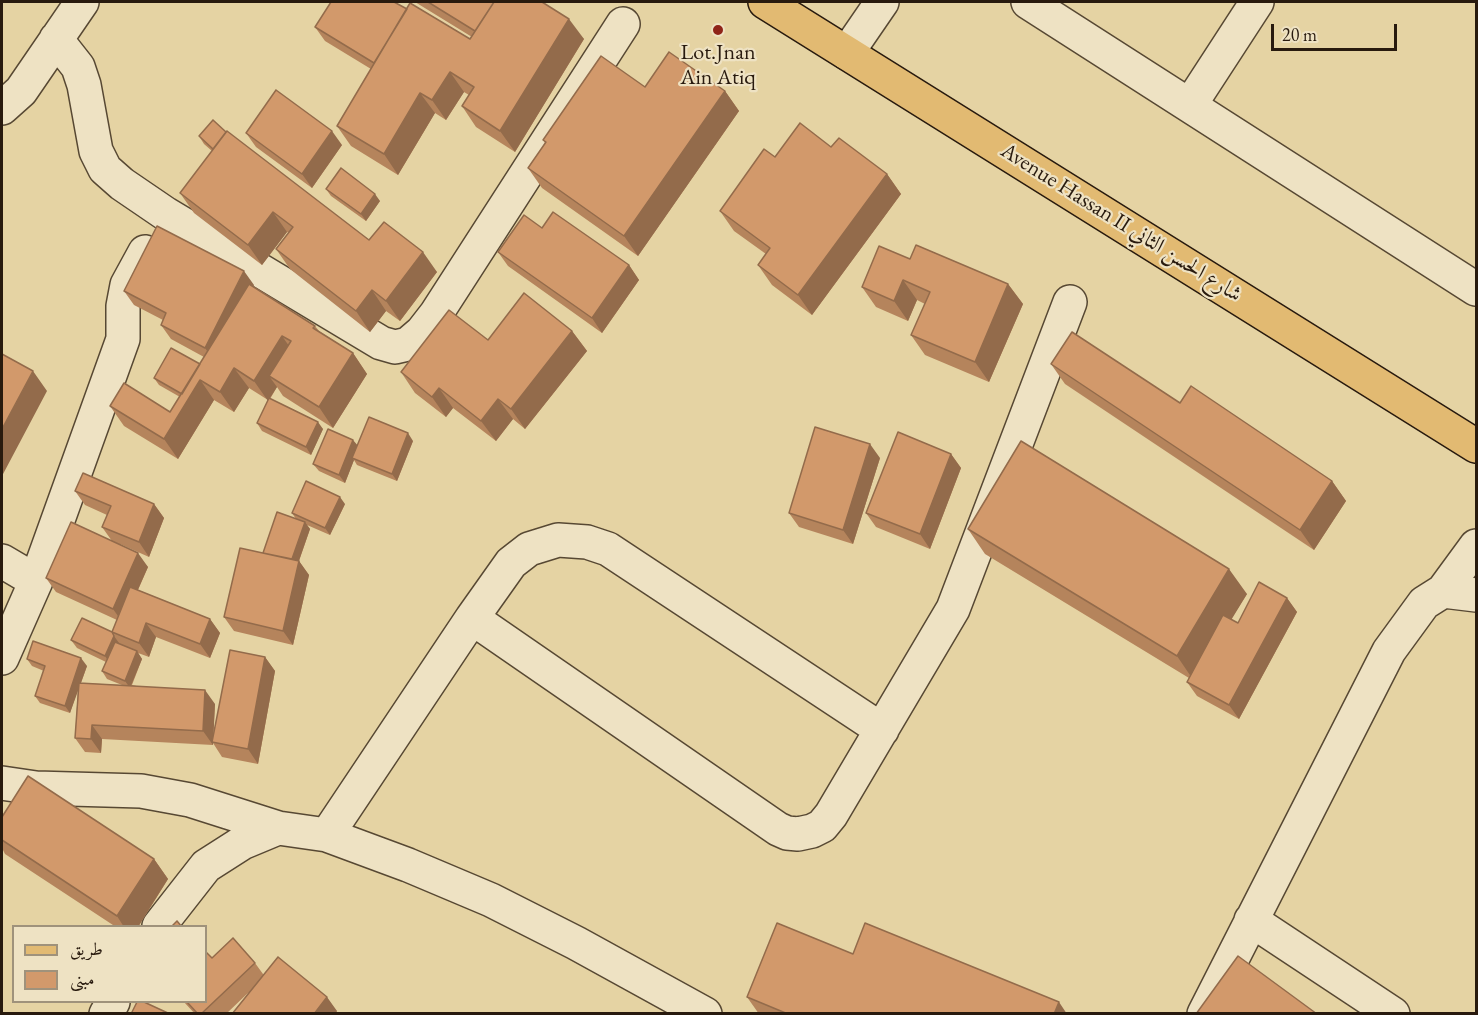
<!DOCTYPE html>
<html>
<head>
<meta charset="utf-8">
<style>
  body { margin:0 }
  #map { position:relative; width:1478px; height:1015px; overflow:hidden; background:#e5d3a3; font-family:"EB Garamond",Amiri,serif }
  canvas { display:block }
  .frame { position:absolute; inset:0; border:3px solid #281a0e; pointer-events:none }
  .legend { position:absolute; left:12px; top:925px; width:195px; height:78px; box-sizing:border-box; background:#eee2c3; border:2px solid #9f927b; margin:0; padding:8px 10px; list-style:none; font-size:18px; color:#281a0e }
  .legend li { display:flex; align-items:center; gap:12px; height:30px }
  .legend b { width:30px; border:2px solid #9f927b }
  .scale { position:absolute; left:1271px; top:24px; width:126px; height:27px; box-sizing:border-box; border:3px solid #281a0e; border-top:0; padding-left:8px; font-size:18px; line-height:21px; white-space:nowrap; color:#281a0e; -webkit-text-stroke:4px #eee2c3; paint-order:stroke }
</style>
</head>
<body>
<div id="map">
<canvas width="1478" height="1015"></canvas>
<div class="frame"></div>
<ul class="legend">
<li><b style="height:8px;background:#e2ba72"></b>طريق</li>
<li><b style="height:16px;background:#d2996b"></b>مبنى</li>
</ul>
<div class="scale">20 m</div>
</div>
<script>
const ctx = document.querySelector('canvas').getContext('2d');
ctx.lineJoin = 'round';
const toPath = rows => new Path2D(rows.map(r => 'M' + r).join(''));
function trace(path, color, width, dash) { ctx.strokeStyle = color; ctx.lineWidth = width; ctx.lineCap = dash ? 'butt' : 'round'; ctx.setLineDash(dash || []); ctx.stroke(path); }
function fillPath(path, color) { ctx.fillStyle = color; ctx.fill(path, 'evenodd'); }
function write(font, color, halo, rows, align = 'center') {
  ctx.font = font + ' "EB Garamond",Amiri,serif'; ctx.lineWidth = 4.5; ctx.setLineDash([]); ctx.textBaseline = 'middle'; ctx.strokeStyle = halo; ctx.fillStyle = color; for (const [text, x, y, turn = 0] of rows) {
    ctx.save(); ctx.translate(x, y); ctx.rotate((+turn || 0) * Math.PI / 180); ctx.textAlign = isNaN(turn) ? turn : align; if (halo) ctx.strokeText(text, 0, 0); ctx.fillText(text, 0, 0); ctx.restore();
  }
}
const minor = toPath([
  [1028,2,1476,289],
  [56,39,78,67,84,85,96,151,105,169,122,184,166,214,381,343,395,347,408,344,422,332,436,314,623,24],
  [847,53,882,2],
  [1190,105,1257,2],
  [2,108,21,91,82,2],
  [2,561,36,581],
  [1443,591,1476,546],
  [472,618,778,829,787,833,798,834,812,831,822,826,831,815,953,609,1070,302],
  [2,658,36,581,123,339,123,306,127,285,145,252],
  [2,783,36,788,141,791,190,800,278,828],
  [327,835,472,618,511,563,529,549,558,540,587,542,608,549,882,730],
  [1251,920,1393,1014],
  [159,926,206,866,242,843,278,828,327,835,408,865,491,900,576,943,705,1014],
  [106,1014,113,1002],
  [1204,1014,1389,651,1424,603,1443,591,1476,595]
]);
const major = toPath([
  [765,2,1476,446]
]);
trace(minor, '#574833', 36);
trace(major, '#281a0e', 36);
trace(minor, '#eee2c3', 33);
trace(major, '#e2ba72', 33);
fillPath(toPath([
  [415,2,542,2,584,39,515,152,476,127,462,106,469,95,464,92,446,120,435,113,398,175,351,146,337,126,371,69,325,41,315,27,407,9,470,39,472,37],
  [645,87,725,91,739,111,638,256,542,188,528,168,545,143,543,140],
  [226,132,369,240,437,272,400,321,386,311,370,332,290,269,276,249,289,233,287,232,262,265,194,213,180,193,212,151,204,144,199,136],
  [246,133,342,145,312,188,256,147],
  [831,147,887,174,901,194,812,315,772,285,758,265,766,254,734,231,720,211,775,157],
  [326,189,380,201,366,221,331,196],
  [542,228,629,265,639,280,602,333,508,266,498,252],
  [910,259,1008,284,1023,304,989,382,925,355,911,335,925,304,917,300,908,321,876,307,862,287],
  [254,285,253,287,315,326,319,331,353,353,367,374,333,428,283,396,277,387,270,399,323,429,311,455,262,431,257,423,268,400,249,388,234,412,214,400,178,459,124,426,110,406,170,412,180,397,159,385,154,378,200,364,204,357,171,339,161,325,163,320,134,305,124,291],
  [572,331,587,351,525,429,513,419,496,441,453,408,446,417,415,393,401,372,488,340],
  [1051,364,1180,403,1332,481,1346,501,1314,550,1065,384],
  [413,441,397,481,357,465,354,460,345,483,319,471,313,464,357,445],
  [951,454,961,468,930,549,876,527,866,513],
  [880,458,853,544,799,527,789,513],
  [75,491,154,504,164,518,149,557,120,544,148,567,138,590,210,619,220,633,210,658,156,637,149,657,138,653,142,659,132,685,215,704,213,738,265,657,275,671,258,764,222,757,213,743,213,745,102,739,101,753,85,752,75,738,78,689,70,713,40,703,35,696,44,671,32,666,27,659,87,666,81,683,122,685,107,679,102,671,106,662,77,648,71,640,112,632,117,620,56,592,46,578,112,541,102,527,107,515,85,505],
  [345,504,330,535,307,525,310,529,299,561,309,575,293,645,234,631,224,617,263,553,296,519,292,513],
  [968,529,1247,594,1231,619,1238,623,1287,598,1297,612,1239,719,1197,696,1187,682,1189,678,985,554],
  [2,817,154,859,168,879,138,927,116,927,5,854,2,848],
  [853,954,1067,1014,759,1014,747,997],
  [212,958,255,963,263,974,337,1011,335,1014,232,1014,249,992,226,1014,195,1014,184,1002,206,1002]
]), '#b5845c');
fillPath(toPath([
  [569,19,584,39,515,152,500,131],
  [450,72,464,92,446,120,432,100],
  [725,91,739,111,638,256,624,236],
  [420,93,435,113,398,175,384,154],
  [332,131,342,145,312,188,302,174],
  [887,174,901,194,812,315,798,295],
  [375,194,380,201,366,221,361,214],
  [273,212,287,232,262,265,248,245],
  [423,252,437,272,400,321,386,301],
  [629,265,639,280,602,333,592,318],
  [244,271,254,285,215,362,205,348],
  [903,280,917,300,908,321,894,301],
  [1008,284,1023,304,989,382,975,362],
  [372,290,386,311,370,332,356,311],
  [572,331,587,351,525,429,511,409],
  [282,336,296,356,269,376,277,387,268,401,254,381],
  [353,353,367,374,333,428,319,407],
  [234,368,249,388,234,412,220,392],
  [33,371,47,391,2,476,2,429],
  [206,372,201,381,214,400,178,459,164,439,184,395],
  [439,388,453,408,446,417,432,397],
  [498,399,513,419,496,441,481,421],
  [318,422,323,429,311,455,306,447],
  [408,433,413,441,397,481,392,474],
  [353,440,359,447,352,458,354,460,345,483,339,475],
  [870,444,880,458,853,544,843,530],
  [951,454,961,468,930,549,920,534],
  [1332,481,1346,501,1314,550,1300,530],
  [340,497,345,504,330,535,325,528],
  [154,504,164,518,149,557,139,542],
  [305,522,310,529,295,572,290,565],
  [138,553,148,567,123,623,113,609],
  [299,561,309,575,293,645,283,631],
  [1229,569,1247,594,1194,681,1177,656],
  [1287,598,1297,612,1239,719,1229,705],
  [210,619,220,633,210,658,200,644],
  [146,623,156,637,149,657,139,643],
  [114,636,119,643,110,664,105,656],
  [137,651,142,659,130,688,125,681],
  [265,657,275,671,258,764,248,749],
  [81,658,87,666,70,713,65,706],
  [205,690,215,704,213,745,203,731],
  [92,725,102,739,101,753,91,739],
  [154,859,168,879,138,927,124,927,117,916],
  [327,997,337,1011,335,1014,314,1014],
  [1059,1002,1067,1014,1054,1014]
]), '#936b4b');
const building = toPath([
  [331,2,394,2,407,9,374,63,315,27,331,2],
  [428,2,494,2,475,31,428,2],
  [494,2,542,2,569,19,500,131,462,106,474,87,450,72,432,100,420,93,384,154,337,126,410,3,470,39,494,2],
  [669,52,725,91,624,236,528,168,546,142,543,140,601,56,645,87,669,52],
  [276,90,332,131,302,174,246,133,276,90],
  [213,120,226,132,213,149,199,136,213,120],
  [800,123,831,147,839,138,887,174,798,295,758,265,770,248,720,211,764,149,775,157,800,123],
  [227,131,369,240,384,222,423,252,386,301,372,290,356,311,276,249,293,227,273,212,248,245,180,193,227,131],
  [341,168,375,194,361,214,326,189,341,168],
  [553,212,629,265,592,318,498,252,524,215,542,228,553,212],
  [157,226,244,271,205,348,161,325,166,313,124,291,157,226],
  [916,245,1008,284,975,362,911,335,930,292,903,280,894,301,862,287,879,246,910,259,916,245],
  [249,284,315,326,313,328,353,353,319,407,269,376,291,341,282,336,254,381,234,368,220,392,200,380,164,439,110,406,124,383,170,412,249,284],
  [524,293,572,331,511,409,498,399,481,421,439,388,432,397,401,372,449,310,488,340,524,293],
  [1072,332,1180,403,1191,386,1332,481,1300,530,1051,364,1072,332],
  [171,348,200,364,182,394,154,378,171,348],
  [2,354,33,371,2,429,2,354],
  [269,398,318,422,306,447,257,423,269,398],
  [369,417,408,433,392,474,352,458,369,417],
  [815,427,870,444,843,530,789,513,815,427],
  [328,429,353,440,339,475,313,464,328,429],
  [898,432,951,454,920,534,866,513,898,432],
  [1021,441,1229,569,1177,656,968,529,1021,441],
  [83,473,154,504,139,542,102,527,111,506,75,491,83,473],
  [306,481,340,497,325,528,292,513,306,481],
  [277,512,305,522,292,559,263,553,277,512],
  [71,522,138,553,113,609,46,578,71,522],
  [240,548,299,561,283,631,224,617,240,548],
  [1259,582,1287,598,1229,705,1187,682,1223,615,1238,623,1259,582],
  [130,587,210,619,200,644,146,623,139,643,112,632,130,587],
  [82,618,112,632,114,636,105,656,71,640,82,618],
  [33,641,81,658,65,706,35,696,45,666,27,659,33,641],
  [115,642,137,651,125,681,102,671,115,642],
  [230,650,265,657,248,749,212,742,230,650],
  [79,683,205,690,203,731,92,725,91,739,75,738,79,683],
  [28,776,154,859,117,916,2,840,2,817,28,776],
  [177,921,182,927,171,927,177,921],
  [777,923,853,954,865,923,1059,1002,1054,1014,788,1014,747,997,777,923],
  [233,938,255,963,201,1014,198,1014,187,1002,206,1002,206,952,212,958,233,938],
  [1238,956,1317,1014,1196,1014,1238,956],
  [278,957,327,997,314,1014,232,1014,278,957],
  [137,1002,144,1002,170,1014,131,1014,137,1002]
]);
fillPath(building, '#d2996b');
trace(building, '#936b4b', 1.5);
for (const [x, y, r, color] of [
  [718,30,6,"#8f2418"]
]) { const dot = new Path2D(); dot.arc(x, y, r, 0, 2 * Math.PI); ctx.fillStyle = color; ctx.fill(dot); trace(dot, '#eee2c3', 2); }
write('22px', '#281a0e', '#eee2c3', [
  ["Lot.Jnan",718,53],
  ["Ain Atiq",718,78]
]);
write('22px', '#281a0e', '#eee2c3', [
  ["Avenue Hassan II شارع الحسن الثاني",1121,223,32]
]);
</script>
</body>
</html>
